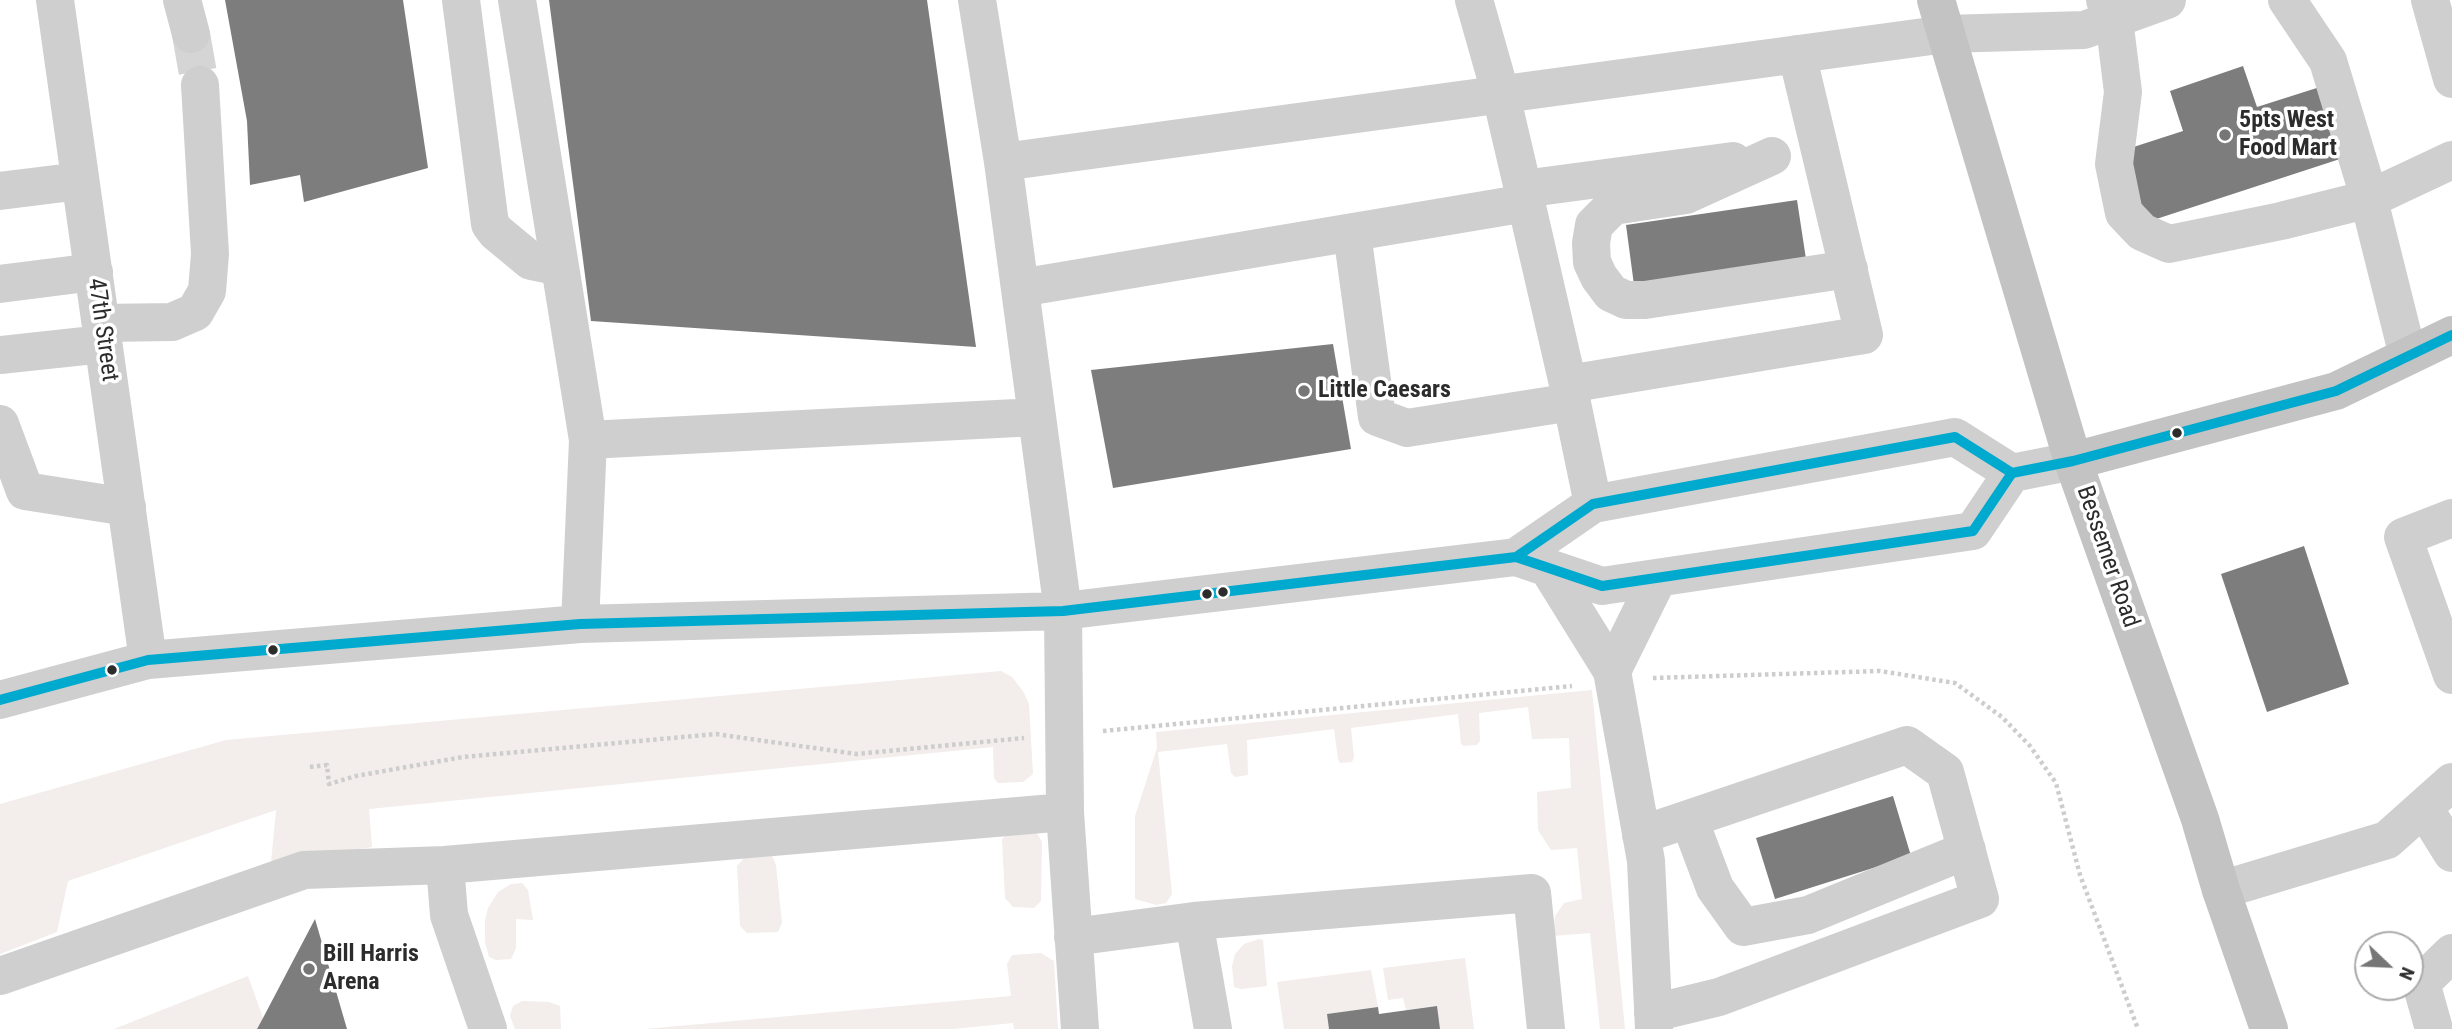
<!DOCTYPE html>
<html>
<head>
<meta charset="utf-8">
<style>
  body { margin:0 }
  #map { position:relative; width:2452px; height:1029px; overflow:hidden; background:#fff; font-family:"Roboto Condensed",sans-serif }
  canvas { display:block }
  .north { position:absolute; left:2354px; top:931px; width:70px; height:70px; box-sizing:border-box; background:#fff; border:2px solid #ababab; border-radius:50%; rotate:113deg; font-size:19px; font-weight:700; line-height:28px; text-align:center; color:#2c2c2c }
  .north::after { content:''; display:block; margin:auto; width:24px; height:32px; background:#767676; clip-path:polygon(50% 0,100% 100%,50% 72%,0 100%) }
</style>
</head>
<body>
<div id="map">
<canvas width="2452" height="1029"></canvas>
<div class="north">N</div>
</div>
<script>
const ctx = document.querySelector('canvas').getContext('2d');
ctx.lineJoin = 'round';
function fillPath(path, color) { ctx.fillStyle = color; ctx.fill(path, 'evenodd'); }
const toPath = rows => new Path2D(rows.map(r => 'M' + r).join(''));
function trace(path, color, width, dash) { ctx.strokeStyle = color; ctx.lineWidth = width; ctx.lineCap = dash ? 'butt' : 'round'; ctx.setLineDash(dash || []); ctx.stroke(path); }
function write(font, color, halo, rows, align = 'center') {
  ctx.font = font + ' "Roboto Condensed",sans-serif'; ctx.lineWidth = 7; ctx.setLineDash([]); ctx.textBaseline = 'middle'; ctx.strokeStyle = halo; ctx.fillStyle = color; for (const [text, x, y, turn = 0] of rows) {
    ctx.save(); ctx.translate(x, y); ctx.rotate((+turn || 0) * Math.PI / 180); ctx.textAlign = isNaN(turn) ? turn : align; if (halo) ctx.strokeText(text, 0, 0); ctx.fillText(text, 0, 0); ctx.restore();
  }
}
fillPath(toPath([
  [1001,671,1012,677,1023,691,1029,704,1033,774,1023,782,998,783,994,778,993,747,369,809,372,847,271,863,276,810,68,881,57,932,0,954,0,804,226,740],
  [1592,690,1625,1029,1600,1029,1590,933,1553,936,1555,916,1564,903,1582,899,1577,848,1551,850,1538,830,1537,792,1571,788,1569,738,1532,739,1528,707,1479,713,1480,741,1477,745,1464,746,1461,744,1458,714,1351,728,1354,757,1352,762,1340,763,1338,759,1334,729,1247,740,1248,775,1235,777,1231,773,1227,744,1158,752,1172,894,1166,903,1156,905,1135,899,1135,816,1157,748,1156,732],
  [1012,828,1035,830,1042,842,1041,901,1034,908,1013,907,1005,898,1002,839],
  [772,856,776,865,782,923,778,932,747,933,740,926,737,866,744,858],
  [522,883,528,890,533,920,516,919,516,948,511,959,496,960,489,957,485,942,485,920,488,908,498,892,511,884],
  [1259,939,1263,940,1267,986,1241,989,1234,987,1232,966,1235,954,1244,944],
  [1041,953,1054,961,1058,1029,1014,1029,1013,1023,953,1029,645,1029,1011,996,1007,964,1012,955],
  [1465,958,1474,1029,1440,1029,1436,1006,1406,1010,1403,998,1388,1000,1383,968],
  [1371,970,1378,1007,1328,1014,1329,1029,1284,1029,1277,982],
  [248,976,263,1018,257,1029,114,1029],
  [522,1001,549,1002,560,1006,561,1029,515,1029,510,1016,513,1006]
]), '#f3edeb');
fillPath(toPath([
  [225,0,403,0,428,168,304,202,300,175,250,185,247,121],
  [549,0,927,0,976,347,591,321],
  [2243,66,2257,107,2323,86,2346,157,2141,224,2118,152,2183,131,2170,91],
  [1797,200,1806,259,1634,285,1626,225],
  [1333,344,1351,449,1113,488,1091,370],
  [2304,546,2349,684,2267,712,2221,574],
  [1893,796,1911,856,1775,899,1756,838],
  [315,919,347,1029,257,1029,263,1018],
  [1437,1006,1440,1029,1329,1029,1327,1014,1378,1007,1379,1014]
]), '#7d7d7d');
trace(toPath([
  [191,34,200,85]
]), '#d5d5d5', 38, [38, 19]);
trace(toPath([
  [1653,678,1880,671,1955,683,2002,717,2030,746,2056,783,2080,875,2138,1029],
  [1103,731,1572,686],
  [310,767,327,765,329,784,356,776,463,757,716,734,856,754,1024,738]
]), '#cdcdcd', 4.5, [3.5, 3.5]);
trace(toPath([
  [55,0,148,660],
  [182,0,191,34],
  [461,0,490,224,496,232,531,261,560,267],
  [517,0,588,440],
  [977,0,1003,162,1063,611,1065,812,1080,1029],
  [1474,0,1501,95,1523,189,1568,384,1593,504],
  [2105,0,2114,19,2123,92,2114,164,2124,213,2142,232,2169,244,2281,221,2369,199,2452,160],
  [2287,0,2328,61,2364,180,2408,356],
  [2430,0,2452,79],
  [1772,156,1686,195,1613,206,1594,225,1591,243,1592,262,1599,277,1611,293,1626,300,1645,300,1849,269],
  [1003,162,1946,34,2084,30,2167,0],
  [1523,189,1733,161],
  [0,191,80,181],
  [1352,233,1377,417,1407,428,1572,402],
  [0,284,94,272],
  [1020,288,1526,203],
  [101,323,172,322,195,312,207,291,210,254,200,85],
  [0,355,103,344],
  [1568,384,1864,335,1797,54],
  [0,424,25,491,127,507],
  [2452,518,2403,537,2452,675],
  [1516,557,1593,504,1955,437,2012,473,2073,461],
  [1548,568,1612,671,1646,861,1654,1029],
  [580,624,588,440,1036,417],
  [1612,671,1658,578],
  [0,700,148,660,580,624,1063,611,1516,557,1602,586,1973,531,2012,473],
  [2424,808,2452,853],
  [1689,819,1715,888,1743,927,1808,915,1967,850],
  [1641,835,1907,745,1945,772,1980,899,1719,997,1653,1013],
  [2221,890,2387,840,2452,782],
  [1194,921,1213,1029],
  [1073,937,1194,921,1532,893,1546,1029],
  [0,976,304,870,445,865],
  [488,1029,449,915,445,865,1065,812],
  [2434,1029,2421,983,2452,953]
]), '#cfcfcf', 38);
trace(toPath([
  [1936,0,2073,461,2200,819,2221,890,2269,1029],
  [2073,461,2336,391,2452,335]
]), '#c3c3c3', 38);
trace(toPath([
  [1516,557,1593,504,1955,437,2012,473,2073,461,2336,391,2452,335],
  [0,700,148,660,580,624,1063,611,1516,557,1602,586,1973,531,2012,473]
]), '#00a9ce', 10);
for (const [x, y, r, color] of [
  [2225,135,7,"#767676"],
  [1304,391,7,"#767676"],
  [2177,433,6,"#2c2c2c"],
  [1223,592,6,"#2c2c2c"],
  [1207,594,6,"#2c2c2c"],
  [273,650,6,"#2c2c2c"],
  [112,670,6,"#2c2c2c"],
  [309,969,7,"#767676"]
]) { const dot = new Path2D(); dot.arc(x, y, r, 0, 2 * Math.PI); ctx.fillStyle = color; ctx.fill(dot); trace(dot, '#fff', 2.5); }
write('bold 24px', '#2c2c2c', '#fff', [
  ["5pts West",2239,121],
  ["Food Mart",2239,149],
  ["Little Caesars",1318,391],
  ["Bill Harris",323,955],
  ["Arena",323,983]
], 'left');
write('24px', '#2c2c2c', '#fff', [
  ["47th Street",102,330,82],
  ["Bessemer Road",2107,557,71]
]);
</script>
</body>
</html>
